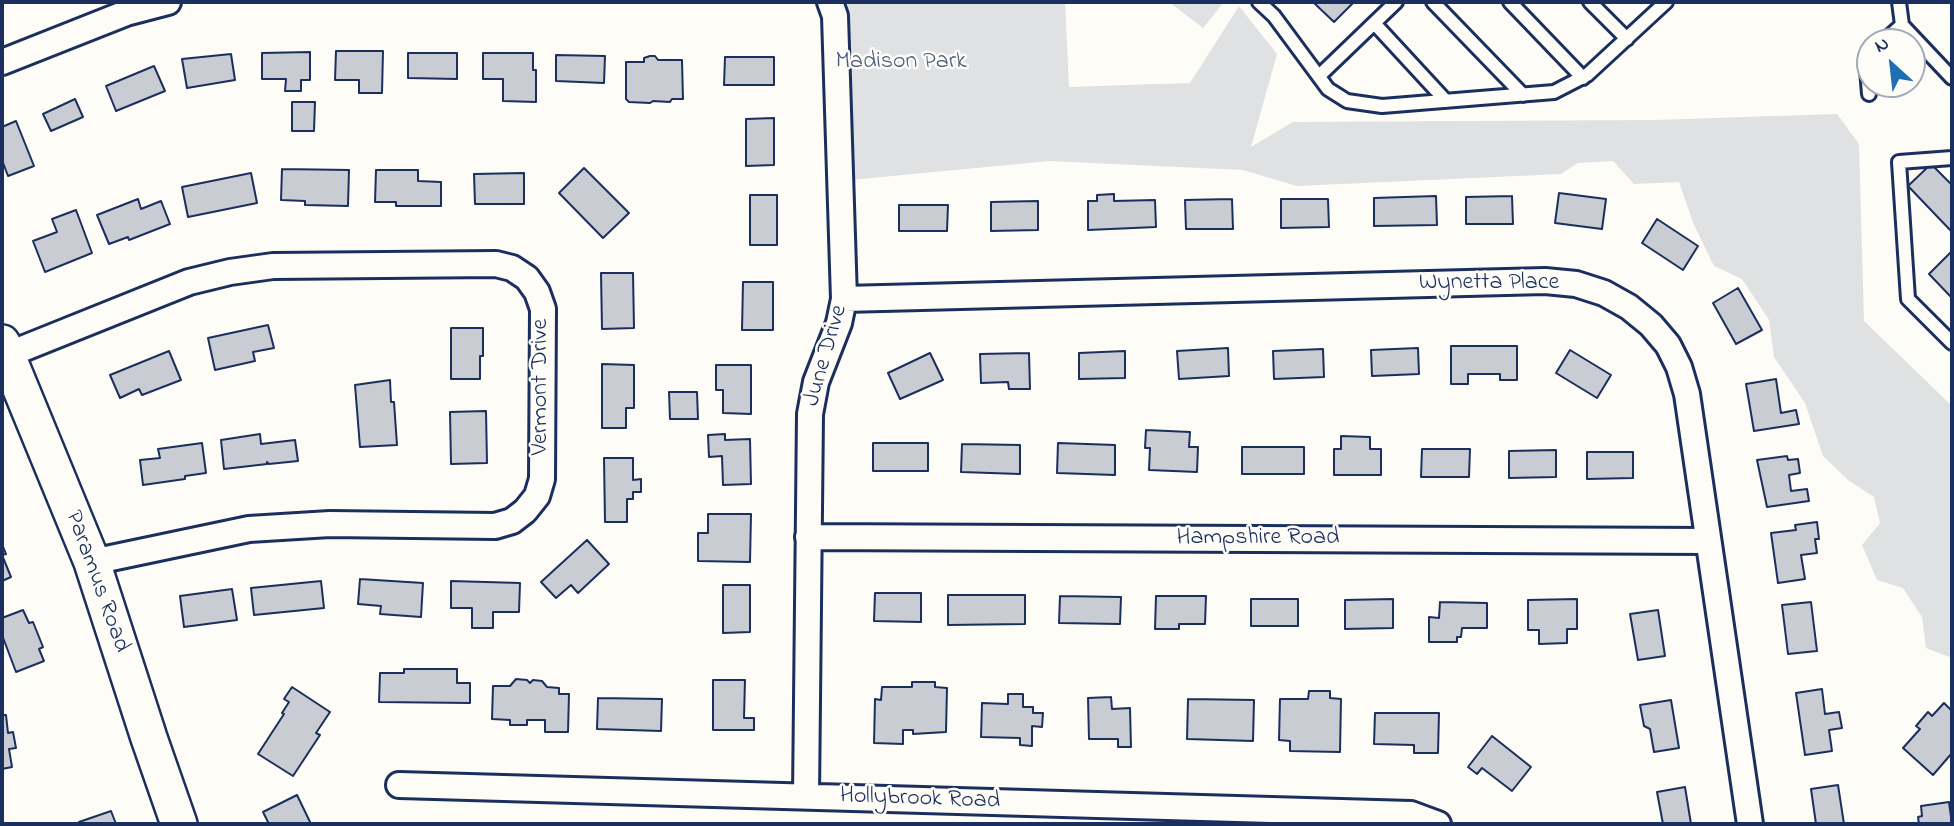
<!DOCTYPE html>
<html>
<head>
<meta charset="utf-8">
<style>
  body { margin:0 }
  #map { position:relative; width:1954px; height:826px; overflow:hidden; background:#fdfcf7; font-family:"Indie Flower",sans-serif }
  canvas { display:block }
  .frame { position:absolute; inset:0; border:4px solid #1b2f5e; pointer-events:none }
  .north { position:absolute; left:1856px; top:28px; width:70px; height:70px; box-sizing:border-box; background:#fdfcf7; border:2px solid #a3aaba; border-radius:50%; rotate:333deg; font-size:19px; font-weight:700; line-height:28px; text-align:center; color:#1b2f5e }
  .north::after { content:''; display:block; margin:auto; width:24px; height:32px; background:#1f6fb2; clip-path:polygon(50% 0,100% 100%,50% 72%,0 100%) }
</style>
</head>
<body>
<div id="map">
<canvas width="1954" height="826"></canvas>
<div class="frame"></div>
<div class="north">N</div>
</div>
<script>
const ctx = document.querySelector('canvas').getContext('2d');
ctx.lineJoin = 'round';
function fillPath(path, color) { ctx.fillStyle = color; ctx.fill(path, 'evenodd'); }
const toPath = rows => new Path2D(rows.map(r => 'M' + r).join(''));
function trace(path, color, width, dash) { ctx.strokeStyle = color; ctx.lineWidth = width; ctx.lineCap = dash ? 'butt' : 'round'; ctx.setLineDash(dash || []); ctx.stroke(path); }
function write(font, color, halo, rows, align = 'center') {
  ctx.font = font + ' "Indie Flower",sans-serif'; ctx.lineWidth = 5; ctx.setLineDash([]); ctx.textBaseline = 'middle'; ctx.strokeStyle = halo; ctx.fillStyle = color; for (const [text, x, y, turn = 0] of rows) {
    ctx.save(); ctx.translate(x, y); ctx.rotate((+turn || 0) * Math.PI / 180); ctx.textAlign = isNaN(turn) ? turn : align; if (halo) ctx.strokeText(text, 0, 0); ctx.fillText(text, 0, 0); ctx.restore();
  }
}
fillPath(toPath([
  [830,2,1065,2,1069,87,1190,83,1239,6,1277,54,1251,147,1293,122,1654,120,1837,114,1859,144,1864,321,1952,406,1952,658,1926,648,1922,617,1903,588,1877,580,1862,545,1880,523,1874,497,1848,480,1823,456,1805,403,1774,357,1769,320,1742,279,1714,266,1694,225,1679,182,1634,184,1613,161,1578,163,1561,174,1297,186,1243,170,1049,161,840,181],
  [1169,2,1224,2,1203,28]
]), '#e0e1e3');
const building = toPath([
  [1313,2,1354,2,1334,22,1313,2],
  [336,51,383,51,382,93,359,93,359,80,335,80,336,51],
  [310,52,310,80,301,80,301,91,285,91,286,79,262,79,262,53,310,52],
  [408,53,457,53,457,79,408,78,408,53],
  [483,53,533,53,533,70,536,70,536,102,503,101,503,79,483,79,483,53],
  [231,54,235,80,187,88,182,59,231,54],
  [556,55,605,56,604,83,556,81,556,55],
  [650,56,655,56,658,60,682,60,683,99,672,99,670,102,653,101,650,103,629,102,626,99,626,62,644,62,644,58,650,56],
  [725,57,774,57,774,85,724,85,725,57],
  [154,66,165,91,116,111,106,86,154,66],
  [75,99,83,117,51,131,43,114,75,99],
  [292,102,315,102,314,131,292,131,292,102],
  [774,118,774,165,746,166,746,119,774,118],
  [16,121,34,166,8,176,2,160,2,127,16,121],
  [1931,164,1952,185,1952,232,1908,186,1931,164],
  [584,168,629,213,603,238,559,193,584,168],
  [282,169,349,170,348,206,305,205,305,201,281,200,282,169],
  [376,170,418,170,418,181,441,182,441,206,396,206,396,202,375,202,376,170],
  [251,173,257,203,188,217,182,187,251,173],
  [524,173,524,204,475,204,474,174,524,173],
  [1559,193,1606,199,1602,229,1555,223,1559,193],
  [1114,194,1114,201,1155,200,1156,227,1088,230,1088,201,1097,201,1097,195,1114,194],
  [750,195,777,195,777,245,750,245,750,195],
  [1436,196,1437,225,1374,226,1374,198,1436,196],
  [1512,196,1513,224,1466,224,1466,197,1512,196],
  [138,199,141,209,161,201,170,224,129,240,128,237,109,244,97,215,138,199],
  [1232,199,1233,229,1186,229,1185,200,1232,199],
  [1281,199,1328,199,1329,227,1281,228,1281,199],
  [1038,201,1038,230,991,231,991,202,1038,201],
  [899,205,948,205,947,231,899,231,899,205],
  [76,210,92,253,45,272,33,241,57,232,52,219,76,210],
  [1657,219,1698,246,1683,270,1642,243,1657,219],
  [1952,251,1952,298,1929,274,1952,251],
  [601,273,633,273,634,328,602,329,601,273],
  [743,282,773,282,773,330,742,330,743,282],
  [1738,288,1762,330,1736,344,1713,303,1738,288],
  [268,325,274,348,253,352,255,361,215,370,208,338,268,325],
  [451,328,483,328,483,356,480,356,480,379,451,379,451,328],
  [1451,346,1517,346,1517,380,1500,380,1500,374,1468,374,1468,384,1451,384,1451,346],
  [1228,348,1229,376,1179,379,1177,351,1228,348],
  [1418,348,1419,374,1372,376,1371,350,1418,348],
  [1323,349,1324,377,1274,379,1273,351,1323,349],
  [1570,350,1611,375,1597,398,1556,373,1570,350],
  [169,351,181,380,142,395,139,389,120,398,110,375,169,351],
  [1125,351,1125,378,1079,379,1079,353,1125,351],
  [930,353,943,380,900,399,888,373,930,353],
  [1029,353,1030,389,1009,389,1008,382,981,383,980,354,1029,353],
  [602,364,634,365,634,408,626,408,626,428,602,428,602,364],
  [716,365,751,365,751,414,723,413,723,390,716,390,716,365],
  [1776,379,1781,413,1796,410,1799,424,1754,431,1746,384,1776,379],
  [390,380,391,402,394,402,397,445,360,447,355,385,390,380],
  [669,392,697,392,698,419,670,419,669,392],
  [486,411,487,463,451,464,450,412,486,411],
  [1146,430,1190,432,1189,447,1198,447,1197,472,1149,470,1150,448,1145,448,1146,430],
  [260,434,261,444,295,440,298,461,269,464,267,462,267,464,224,469,221,440,260,434],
  [725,434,725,440,750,439,751,484,723,485,722,456,709,457,708,435,725,434],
  [1341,436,1370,437,1370,449,1381,449,1381,475,1334,475,1334,449,1341,449,1341,436],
  [202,443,206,473,185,476,185,479,143,485,140,460,160,458,158,449,202,443],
  [873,443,928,443,928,471,873,471,873,443],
  [1058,443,1115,445,1115,475,1057,473,1058,443],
  [962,444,1020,445,1020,474,961,472,962,444],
  [1242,447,1304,447,1304,474,1242,474,1242,447],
  [1422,449,1470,449,1469,477,1421,477,1422,449],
  [1556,450,1556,477,1509,478,1509,451,1556,450],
  [1587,452,1633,452,1633,478,1587,479,1587,452],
  [1787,456,1788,460,1798,459,1800,473,1789,475,1791,491,1807,489,1809,501,1767,507,1757,460,1787,456],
  [604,458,633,458,633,480,641,479,641,492,633,492,633,499,627,499,627,522,605,522,604,458],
  [708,514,751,514,750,562,698,561,698,533,708,533,708,514],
  [1817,522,1819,539,1815,539,1817,553,1801,555,1805,579,1778,583,1771,533,1796,530,1795,525,1817,522],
  [587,540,609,564,578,593,571,585,556,598,541,582,587,540],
  [2,544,6,554,2,555,11,577,2,581,2,544],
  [360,579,423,583,421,617,380,614,381,606,358,604,360,579],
  [321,581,324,608,254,615,251,588,321,581],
  [451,581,520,583,519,612,493,612,493,628,472,628,472,608,451,608,451,581],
  [723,585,750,585,750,632,723,633,723,585],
  [232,589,237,620,184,627,180,596,232,589],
  [875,593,921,593,921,622,874,621,875,593],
  [948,595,1025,595,1025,624,948,625,948,595],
  [1060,596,1121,597,1120,624,1059,623,1060,596],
  [1156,596,1206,596,1205,624,1179,624,1179,629,1155,629,1156,596],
  [1251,599,1298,599,1298,626,1251,626,1251,599],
  [1393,599,1393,628,1345,629,1345,600,1393,599],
  [1577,599,1577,629,1567,629,1567,643,1539,644,1539,630,1528,630,1528,600,1577,599],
  [1440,602,1487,603,1487,628,1462,628,1461,637,1457,637,1457,642,1429,642,1429,617,1439,618,1440,602],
  [1811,602,1817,651,1788,654,1782,605,1811,602],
  [23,610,29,623,33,622,43,647,39,649,44,661,16,672,2,635,2,618,23,610],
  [1658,610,1665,656,1638,660,1630,614,1658,610],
  [404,669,457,669,457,683,470,683,470,703,379,702,380,673,404,673,404,669],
  [516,679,527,680,530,683,533,680,542,681,547,687,559,688,559,694,569,694,568,732,545,732,545,720,527,720,527,725,510,725,510,720,492,719,493,686,510,686,516,679],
  [713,680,745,680,744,718,754,718,754,730,713,730,713,680],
  [912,682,935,682,935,687,947,688,946,732,913,734,913,730,903,730,903,744,874,743,875,699,881,700,882,687,912,687,912,682],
  [292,687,330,712,316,733,320,735,293,776,258,754,284,714,282,713,289,702,284,699,292,687],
  [1822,689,1825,714,1839,712,1842,728,1829,730,1832,751,1805,755,1796,693,1822,689],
  [1309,691,1330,691,1330,698,1341,699,1340,752,1290,751,1290,741,1279,740,1280,699,1308,699,1309,691],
  [1008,694,1023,694,1023,707,1033,707,1033,713,1043,713,1042,727,1032,726,1032,746,1020,745,1020,738,981,737,982,703,1008,704,1008,694],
  [1111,697,1112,709,1130,708,1131,747,1118,747,1118,739,1089,739,1088,698,1111,697],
  [598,698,662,699,661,731,597,729,598,698],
  [1188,699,1254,700,1253,741,1187,739,1188,699],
  [1671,700,1679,748,1654,752,1650,729,1644,726,1640,705,1671,700],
  [1944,703,1952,711,1952,753,1933,775,1903,748,1920,729,1916,726,1928,712,1932,716,1944,703],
  [1375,713,1439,713,1438,753,1414,753,1414,745,1374,744,1375,713],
  [2,715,6,715,8,733,13,732,16,748,9,749,12,767,2,769,2,715],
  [1492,736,1531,767,1512,791,1482,768,1477,774,1468,767,1492,736],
  [1838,785,1844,824,1816,824,1811,789,1838,785],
  [1685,787,1691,824,1663,824,1657,792,1685,787],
  [297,795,311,824,269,824,263,812,297,795],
  [1949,802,1952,824,1919,824,1918,817,1922,816,1921,806,1949,802],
  [111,811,116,824,79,824,79,822,111,811]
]);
fillPath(building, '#c9ccd3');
trace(building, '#1b2f5e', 2);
const lane = toPath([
  [1259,2,1274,16,1328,89,1347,101,1382,106,1554,92,1587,75,1666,2],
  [1433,2,1523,95],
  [1510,2,1583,78],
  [1590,2,1627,39],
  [1899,2,1902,25,1952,78],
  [1374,23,1446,101],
  [1883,42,1902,25],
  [1319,76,1396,2],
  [1869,94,1866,57,1870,53],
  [1952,158,1899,162,1908,299,1952,343]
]);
const street = toPath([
  [2,62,126,13,168,2],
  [844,299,1545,281,1576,284,1604,293,1629,307,1651,325,1668,345,1679,367,1687,394,1750,824],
  [2,357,189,282,230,272,273,266,496,264,512,268,527,278,537,292,543,309,542,479,537,496,525,511,512,521,495,526,330,524,249,529,92,562],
  [808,537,1707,541],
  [399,785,1411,814,1438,824],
  [806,796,810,414,816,382,839,323,844,299,835,16,830,2]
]);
const secondary = toPath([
  [2,343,92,562,149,738,179,824]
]);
trace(lane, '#1b2f5e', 18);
trace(street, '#1b2f5e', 30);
trace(secondary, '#1b2f5e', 40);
trace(lane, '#fdfcf7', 12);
trace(street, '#fdfcf7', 24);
trace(secondary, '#fdfcf7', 35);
write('24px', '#4c5c7f', '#fdfcf7', [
  ["Madison Park",901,63]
]);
write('24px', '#1b2f5e', '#fdfcf7', [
  ["Wynetta Place",1489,284],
  ["June Drive",827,356,-74],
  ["Vermont Drive",542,387,-90],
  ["Hampshire Road",1258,539],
  ["Paramus Road",96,582,70],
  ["Hollybrook Road",920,800,2]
]);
</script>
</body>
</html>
